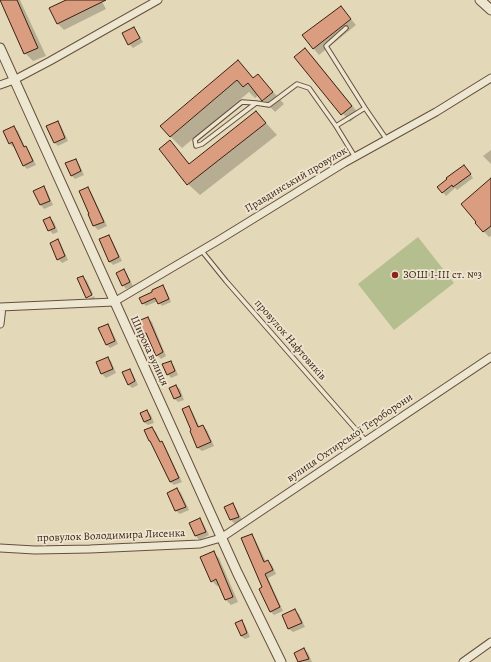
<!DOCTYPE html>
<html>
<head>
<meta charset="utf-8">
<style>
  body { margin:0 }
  canvas { display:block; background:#e3d8b8 }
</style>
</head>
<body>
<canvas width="491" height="662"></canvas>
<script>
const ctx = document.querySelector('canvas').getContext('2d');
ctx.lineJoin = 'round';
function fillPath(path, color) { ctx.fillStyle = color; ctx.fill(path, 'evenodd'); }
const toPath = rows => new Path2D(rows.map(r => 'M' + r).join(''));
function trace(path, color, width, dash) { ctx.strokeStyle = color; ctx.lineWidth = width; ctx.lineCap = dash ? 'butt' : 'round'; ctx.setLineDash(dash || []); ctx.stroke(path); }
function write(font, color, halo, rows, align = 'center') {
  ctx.font = font + ' Alegreya,serif'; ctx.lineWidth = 3.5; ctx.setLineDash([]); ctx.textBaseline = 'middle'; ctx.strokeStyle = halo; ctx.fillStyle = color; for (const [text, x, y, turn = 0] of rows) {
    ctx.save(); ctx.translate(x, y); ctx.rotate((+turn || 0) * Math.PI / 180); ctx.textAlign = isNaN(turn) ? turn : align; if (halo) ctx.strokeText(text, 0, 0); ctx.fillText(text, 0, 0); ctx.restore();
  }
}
fillPath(toPath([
  [418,237,454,283,394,330,358,284]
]), '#b5be8e');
fillPath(toPath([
  [1,0,20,0,46,56,33,61,25,53],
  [68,0,101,0,106,9,64,30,58,24,51,9],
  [346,13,356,25,319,55,303,36],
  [134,28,137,32,143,42,133,48,129,44],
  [305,49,313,57,359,114,350,122,296,57],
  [238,61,254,79,258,75,284,104,275,112,259,95,255,98,249,92,182,148,170,136],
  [256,112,277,135,200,195,188,184,170,142,190,164],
  [58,122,61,126,68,141,58,146,54,142],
  [14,127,18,131,25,147,29,151,36,165,27,169,23,165,15,146,13,147,9,143],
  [491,150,491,164,483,156],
  [76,160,79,164,84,175,75,179,71,175],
  [467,169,473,178,457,190,455,188,446,196,439,187],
  [491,184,491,236,489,237,476,223],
  [43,187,47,191,53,205,44,209,41,205,35,191],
  [87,188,91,192,107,226,98,230,94,226,89,215],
  [50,218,54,222,58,232,53,234,49,230],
  [108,236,112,240,122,261,113,265,109,261],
  [58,240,61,244,68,260,62,263,58,259],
  [124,270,127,274,133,286,126,289,123,285],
  [83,277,87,281,93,294,87,298],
  [163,286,166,290,171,302,162,306,158,301,146,306,143,303],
  [94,296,95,299,90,301,88,299],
  [148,318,152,322,166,356,161,359,157,355,148,337,144,333],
  [108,325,111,329,118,344,110,348,106,344],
  [107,358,111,361,116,373,106,378,102,374,97,362],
  [170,362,174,366,178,375,171,378,168,374],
  [129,370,133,374,138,385,132,388,128,384],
  [176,386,180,389,184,400,178,402,175,399,170,388],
  [188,407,192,411,200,428,203,426,207,430,214,446,202,451,198,448,191,432,193,431],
  [147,411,151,415,154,423,148,425,144,422],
  [152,428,156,432,161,443,165,446,182,482,174,485,170,482,153,444,150,441],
  [177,489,181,493,189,510,180,514,176,511],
  [232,504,236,508,242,520,235,524,231,520,225,507],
  [200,519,203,523,209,535,199,540,196,536,190,523],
  [252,535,255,539,266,562,268,561,272,565,276,574,268,578,283,611,274,615,270,611,264,588],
  [214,553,219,558,238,602,231,605,226,600,220,585,217,586,212,581],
  [295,611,299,614,305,627,293,632,289,629,283,616],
  [241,621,245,625,250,637,245,639,241,636],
  [304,649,308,653,312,662,299,662,295,653]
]), '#0003');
const building = toPath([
  [0,0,17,0,38,48,24,54,0,0],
  [66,0,106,0,57,24,49,8,66,0],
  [341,6,351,19,313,49,302,35,341,6],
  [134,27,140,38,128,45,122,33,134,27],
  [305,48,352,106,341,115,294,57,305,48],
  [238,60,253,78,258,74,273,92,262,101,248,83,243,87,237,80,170,137,160,126,238,60],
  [256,111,266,123,187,185,159,149,170,140,189,164,256,111],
  [58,121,65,138,54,143,46,126,58,121],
  [14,126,24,147,26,146,33,161,23,166,12,142,9,144,3,131,14,126],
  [76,159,81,171,71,176,65,163,76,159],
  [464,165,471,174,453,187,452,185,442,193,437,187,447,179,446,178,464,165],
  [491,178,491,226,483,232,475,223,476,222,461,204,491,178],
  [44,186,50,201,40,205,33,191,44,186],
  [88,187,104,222,93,226,88,214,89,214,79,191,88,187],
  [50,217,55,228,48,231,43,220,50,217],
  [109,235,119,257,109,262,99,239,109,235],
  [58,239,65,256,57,260,50,243,58,239],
  [124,269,130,282,122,286,116,273,124,269],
  [83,276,92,295,86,298,77,278,83,276],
  [163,285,169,299,158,304,155,298,142,304,139,298,152,292,152,290,163,285],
  [148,317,163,352,156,356,146,333,143,334,138,321,148,317],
  [108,324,115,341,106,345,98,328,108,324],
  [108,357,113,369,101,374,96,362,108,357],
  [171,361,175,371,167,375,162,364,171,361],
  [130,369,135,381,128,385,122,372,130,369],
  [176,385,181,396,174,399,169,388,176,385],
  [189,406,198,427,203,425,211,442,197,448,190,431,191,430,182,409,189,406],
  [147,410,151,419,144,422,140,413,147,410],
  [152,427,160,442,162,441,179,478,170,482,150,441,149,441,144,430,152,427],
  [177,488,186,507,175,511,167,493,177,488],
  [233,503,239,517,230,520,224,507,233,503],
  [200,518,206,532,195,536,189,523,200,518],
  [252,534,264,562,268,560,273,570,265,574,280,607,270,612,259,589,262,587,241,538,252,534],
  [214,551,233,597,225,600,216,579,211,582,200,557,214,551],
  [295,609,302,623,288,629,282,615,295,609],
  [242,620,247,633,241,636,235,623,242,620],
  [304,648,309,659,298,662,294,653,304,648]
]);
fillPath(building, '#da9d80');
trace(building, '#3d2112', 1);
const service = toPath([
  [346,28,326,46,365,108,387,140],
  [256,103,242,102,195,140,196,146,202,144,256,103,269,105,297,84,309,88,336,126,365,108],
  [336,126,355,157],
  [201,250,226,281,366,441]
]);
const minor = toPath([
  [0,85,14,80,50,61,158,0],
  [0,307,114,302,219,240,344,163,436,112,491,78],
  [0,324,2,307],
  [0,548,35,550,90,549,200,544,221,538,491,357],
  [463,662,491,642]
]);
const tertiary = toPath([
  [480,0,491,10],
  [0,48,237,572,281,662]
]);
trace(service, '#664f3c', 5.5);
trace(minor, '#664f3c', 9);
trace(tertiary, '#664f3c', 11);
trace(service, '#ede6d1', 3.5);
trace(minor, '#ede6d1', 7);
trace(tertiary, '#ede6d1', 9);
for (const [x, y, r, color] of [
  [395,275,4,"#8f2418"]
]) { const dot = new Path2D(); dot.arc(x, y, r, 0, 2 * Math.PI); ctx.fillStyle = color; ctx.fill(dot); trace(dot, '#ede6d1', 1.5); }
write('11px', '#3d2112', '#ede6d1', [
  ["Правдинський провулок",296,180,-31],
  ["провулок Нафтовиків",290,340,49],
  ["Широка вулиця",149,351,65],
  ["вулиця Охтирської Тероборони",350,438,-34],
  ["провулок Володимира Лисенка",111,536,-2]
]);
write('11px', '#3d2112', '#ede6d1', [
  ["ЗОШ І-ІІІ ст. №3",403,275]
], 'left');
</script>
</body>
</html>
